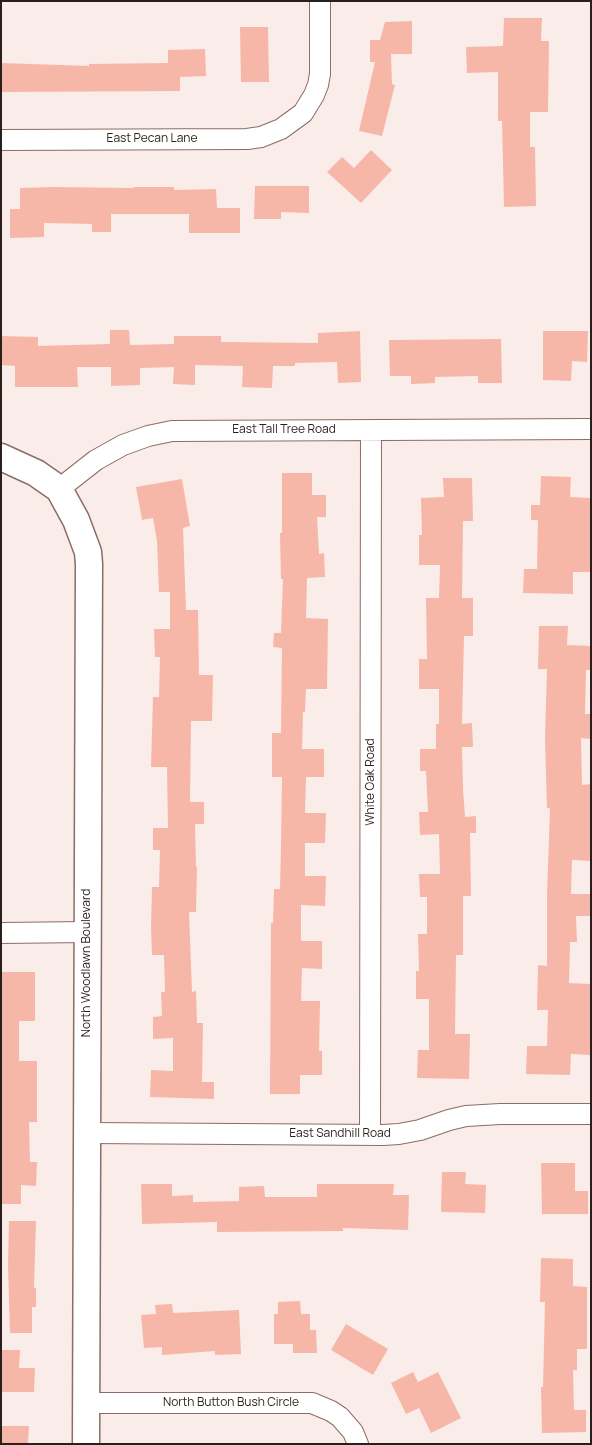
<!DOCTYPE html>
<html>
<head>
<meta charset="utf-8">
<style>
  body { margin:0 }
  #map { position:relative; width:592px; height:1445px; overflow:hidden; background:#faece9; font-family:Manrope,sans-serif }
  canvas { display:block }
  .frame { position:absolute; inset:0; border:2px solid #2b1f1c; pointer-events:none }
</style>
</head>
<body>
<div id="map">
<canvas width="592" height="1445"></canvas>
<div class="frame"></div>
</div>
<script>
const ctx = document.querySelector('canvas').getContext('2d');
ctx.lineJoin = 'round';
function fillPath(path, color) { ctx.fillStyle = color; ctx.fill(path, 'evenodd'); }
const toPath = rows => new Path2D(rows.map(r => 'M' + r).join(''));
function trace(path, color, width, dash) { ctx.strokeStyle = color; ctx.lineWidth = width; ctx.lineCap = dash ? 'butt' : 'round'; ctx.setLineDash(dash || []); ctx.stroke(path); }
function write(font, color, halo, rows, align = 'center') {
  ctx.font = font + ' Manrope,sans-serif'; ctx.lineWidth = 4; ctx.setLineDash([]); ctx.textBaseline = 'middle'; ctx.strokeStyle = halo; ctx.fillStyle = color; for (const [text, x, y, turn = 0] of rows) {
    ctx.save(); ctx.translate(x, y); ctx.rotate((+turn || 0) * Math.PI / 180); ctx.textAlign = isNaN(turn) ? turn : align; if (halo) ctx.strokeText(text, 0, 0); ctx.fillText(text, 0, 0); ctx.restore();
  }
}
fillPath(toPath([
  [504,18,542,18,541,41,549,41,548,112,530,112,530,147,535,147,536,206,504,207,502,121,498,121,498,72,467,73,466,47,503,46],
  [412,21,412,54,391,54,392,84,395,85,382,136,359,131,375,62,370,62,370,40,380,40,385,22],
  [240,27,268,27,269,82,241,82],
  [205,49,206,76,180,77,180,91,1,92,1,63,89,66,89,64,168,63,168,50],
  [371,150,392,170,361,203,327,172,342,157,354,168],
  [255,186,309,186,309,213,281,212,281,219,254,219],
  [53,187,134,188,134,187,174,187,174,190,216,189,217,208,240,208,240,233,189,233,189,214,111,214,111,232,92,232,92,224,44,223,44,237,10,238,10,209,20,209,20,188],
  [110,330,129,330,130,345,174,344,174,336,221,336,221,342,318,343,318,333,360,331,361,382,338,383,337,362,295,363,295,366,273,366,272,388,242,387,243,366,195,365,195,385,173,384,174,367,140,368,140,385,111,386,111,367,77,367,78,387,15,387,15,366,1,365,1,336,38,337,38,346,110,344],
  [543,331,588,331,587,362,572,361,571,381,543,380],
  [501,339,502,383,478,383,478,376,435,377,435,383,411,384,411,376,390,376,389,340],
  [282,473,312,473,312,495,326,495,326,517,317,517,319,554,324,553,325,577,307,578,306,618,328,619,327,689,306,689,305,712,303,712,302,749,324,749,324,777,306,777,305,813,326,813,325,843,305,843,305,876,326,876,325,906,301,905,301,941,322,941,322,969,302,968,301,1001,320,1001,319,1051,322,1051,322,1075,300,1075,300,1094,270,1094,271,923,273,923,274,889,280,889,281,847,282,777,272,777,272,733,281,733,282,648,273,647,274,633,281,633,283,579,281,579,280,533,282,533],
  [541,476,571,477,570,497,591,498,591,572,573,572,573,594,523,593,524,569,537,569,538,520,531,520,531,505,540,505],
  [443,478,472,478,473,521,463,521,462,598,473,598,473,636,464,636,462,724,472,723,473,747,462,747,463,789,465,817,476,816,476,833,470,833,471,896,463,896,463,955,456,955,455,1034,470,1034,469,1079,417,1078,418,1050,429,1050,429,999,416,999,416,971,419,971,418,934,427,934,427,897,420,897,419,874,440,874,439,834,420,835,419,812,428,812,426,771,420,771,420,749,436,749,436,724,439,724,439,689,419,689,419,659,427,659,426,598,439,598,440,565,419,565,419,535,422,535,421,498,444,497],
  [182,479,190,526,183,528,186,610,198,610,199,675,213,675,212,721,191,721,190,802,204,802,204,824,195,824,196,867,197,867,196,912,189,912,192,992,196,991,197,1023,203,1023,202,1082,214,1082,214,1099,150,1097,151,1070,173,1071,173,1038,153,1039,153,1017,162,1016,161,992,165,992,164,955,152,955,151,928,152,887,159,887,160,850,153,850,153,828,168,828,167,767,151,767,153,697,159,697,160,657,155,657,154,629,170,629,170,592,159,592,157,541,153,518,142,520,136,487],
  [539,626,568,626,567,645,591,646,590,670,586,670,585,714,591,714,590,739,581,738,582,785,591,784,591,861,572,860,571,894,590,894,590,916,576,916,577,942,570,942,569,983,590,984,591,1055,571,1054,570,1075,526,1074,527,1046,547,1046,548,1010,537,1010,538,965,547,966,547,895,550,808,547,808,545,738,547,669,538,669],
  [1,972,35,972,35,1021,19,1021,19,1061,37,1061,37,1122,29,1122,30,1162,37,1162,36,1186,21,1185,21,1204,1,1204],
  [541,1163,575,1163,575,1191,588,1191,588,1214,542,1214],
  [442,1172,466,1172,465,1184,486,1185,485,1213,441,1212],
  [141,1184,172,1184,172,1196,193,1195,193,1202,239,1201,239,1187,264,1186,265,1197,317,1197,317,1184,394,1184,393,1195,409,1195,408,1230,343,1228,343,1231,217,1232,217,1222,142,1224],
  [9,1221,36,1221,34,1288,36,1288,36,1307,32,1307,32,1333,10,1333,8,1266],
  [541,1258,573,1259,573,1286,587,1287,587,1349,577,1349,577,1370,573,1370,574,1410,586,1410,586,1432,542,1433,541,1387,543,1387,545,1302,540,1302],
  [300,1301,301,1314,310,1314,310,1330,316,1330,317,1353,293,1353,293,1344,274,1344,274,1314,278,1314,278,1302],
  [172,1304,173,1313,239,1310,241,1354,215,1355,215,1351,162,1355,162,1347,144,1348,141,1315,156,1314,155,1305],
  [346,1324,388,1349,373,1375,331,1350],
  [1,1350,20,1350,19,1368,35,1368,34,1392,1,1392],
  [413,1372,418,1382,438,1372,461,1418,431,1433,419,1408,406,1414,391,1383],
  [1,1426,29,1426,28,1444,1,1444]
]), '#f6b7a9');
const minor = toPath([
  [1,140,247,139,261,137,281,129,303,113,314,95,318,85,320,74,320,1],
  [59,489,96,460,123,445,148,436,172,431,591,429],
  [1,933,87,932],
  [87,1133,383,1135,399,1134,420,1130,449,1120,466,1116,500,1114,591,1114],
  [370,1135,371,430],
  [86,1403,312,1403,331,1411,340,1417,353,1432,358,1444]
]);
const tertiary = toPath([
  [1,457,36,473,59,489,76,520,88,552,89,564,86,1444]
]);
trace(minor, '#8a6d66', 22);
trace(tertiary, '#8a6d66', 29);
trace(minor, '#fff', 20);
trace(tertiary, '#fff', 26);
write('12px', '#2b1f1c', '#fff', [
  ["East Pecan Lane",152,139],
  ["East Tall Tree Road",284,430],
  ["White Oak Road",371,782,-90],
  ["North Woodlawn Boulevard",87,963,-90],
  ["East Sandhill Road",340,1134],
  ["North Button Bush Circle",231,1403]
]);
</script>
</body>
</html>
